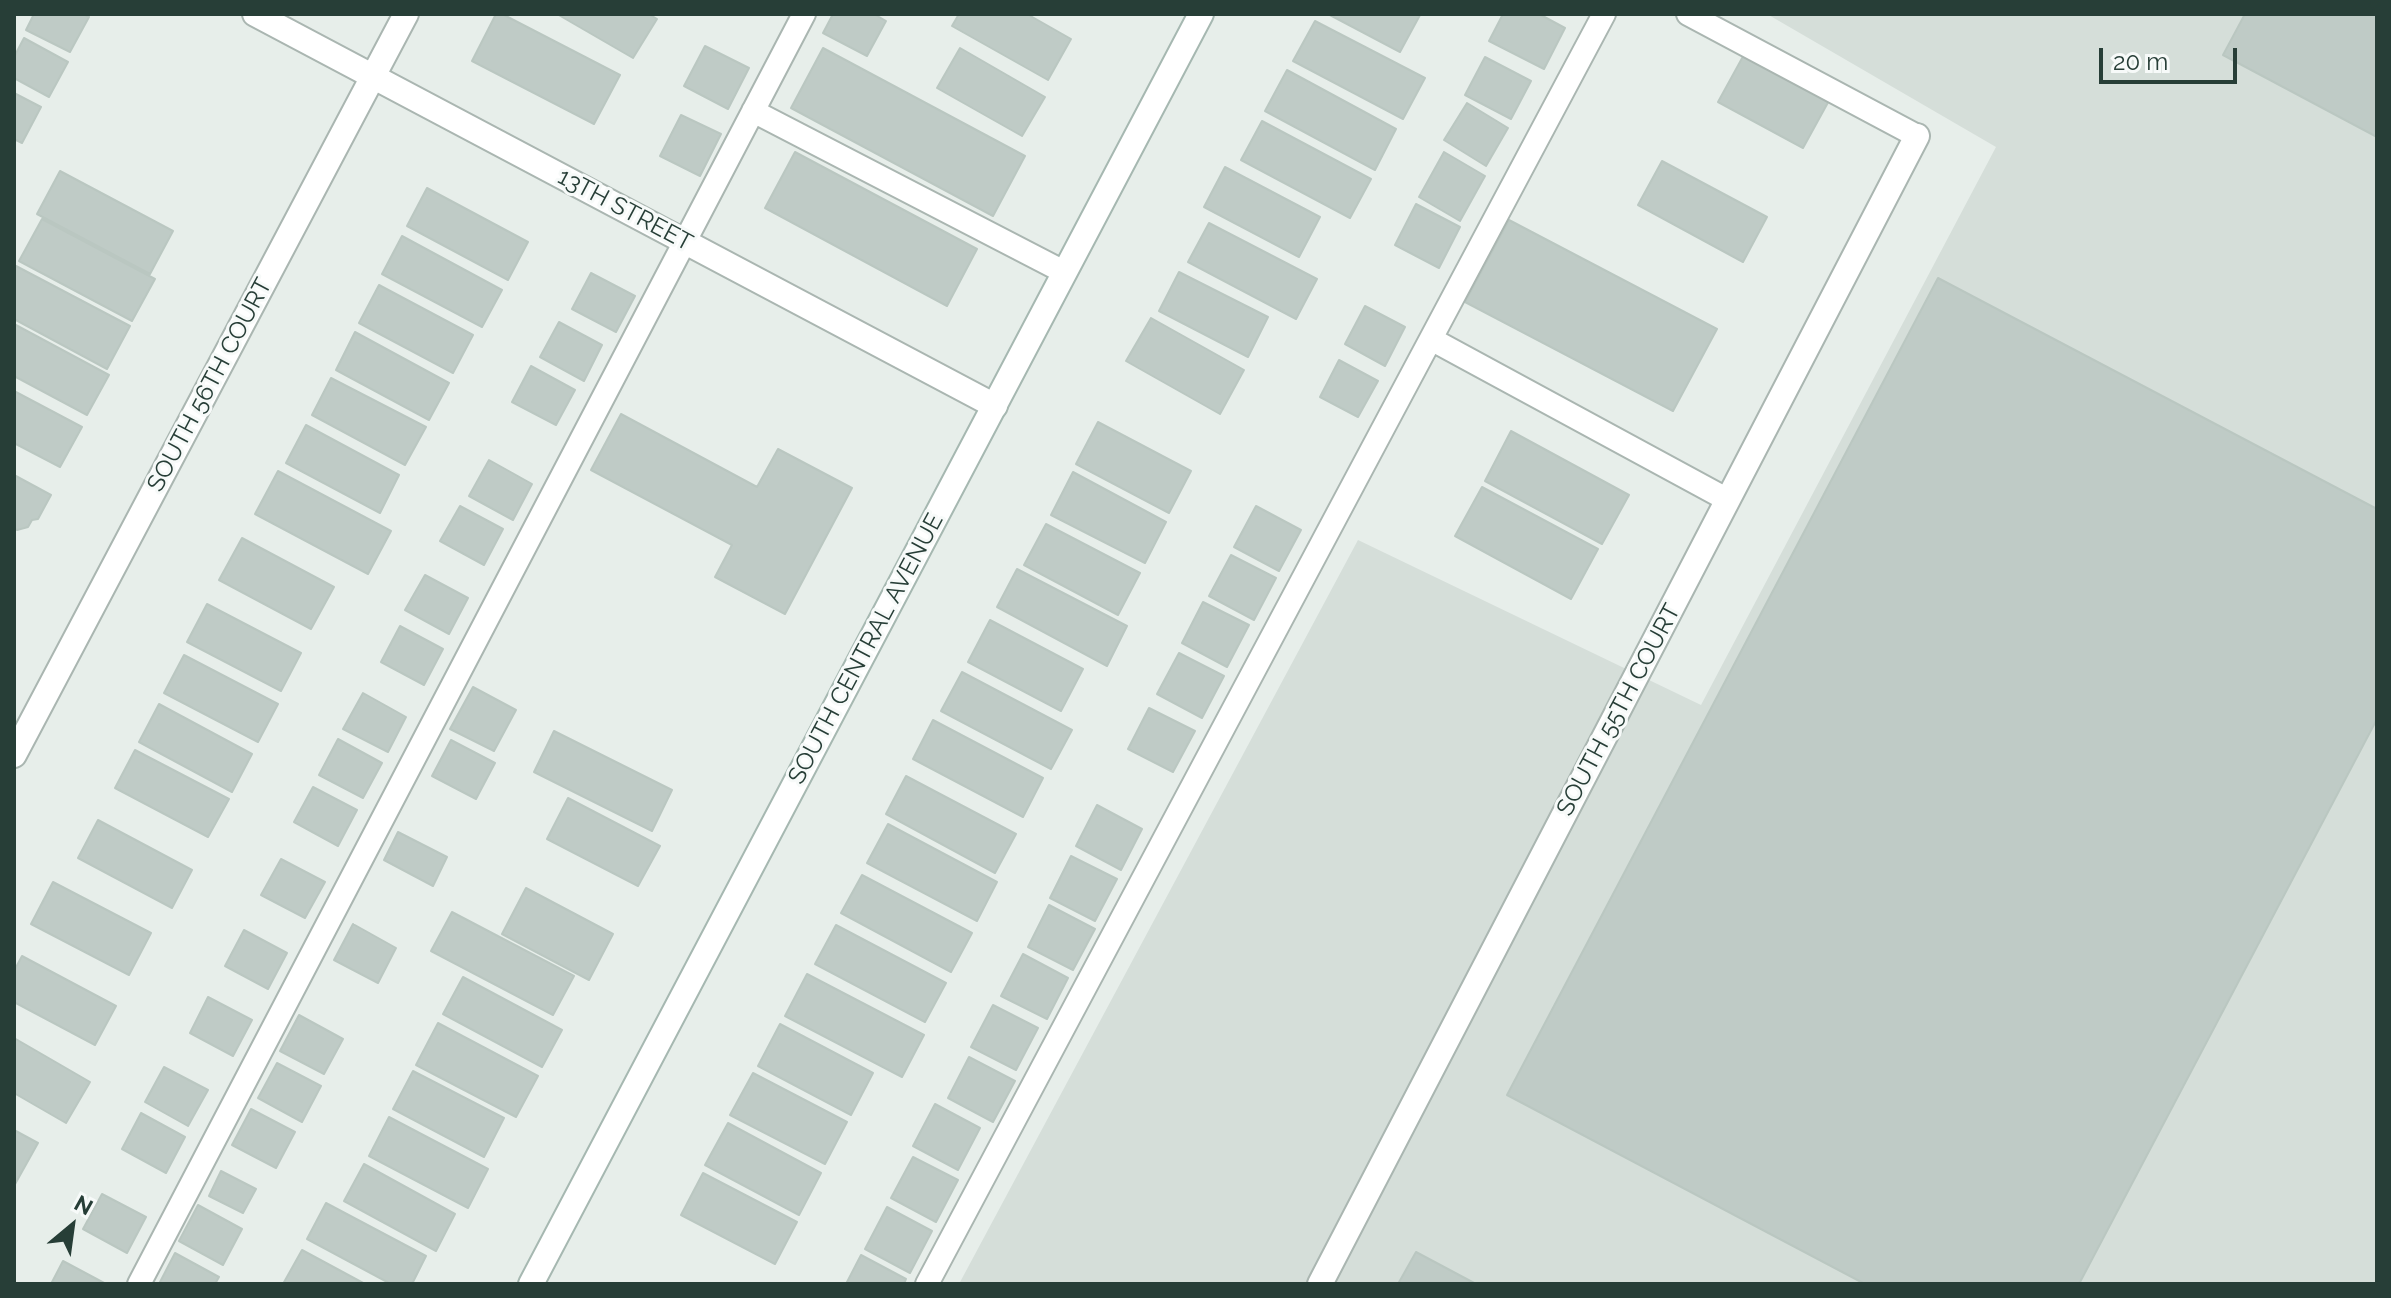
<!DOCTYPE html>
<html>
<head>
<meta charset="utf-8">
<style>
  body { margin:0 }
  #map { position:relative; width:2391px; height:1298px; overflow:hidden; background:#e7eeea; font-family:Raleway,sans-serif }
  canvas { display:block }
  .frame { position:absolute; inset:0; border:16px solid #273e37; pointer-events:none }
  .north { position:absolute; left:32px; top:1186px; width:80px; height:80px; -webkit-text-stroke:6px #f7faf9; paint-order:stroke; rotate:29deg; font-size:22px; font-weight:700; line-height:32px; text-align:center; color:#273e37 }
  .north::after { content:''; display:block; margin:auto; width:28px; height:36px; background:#273e37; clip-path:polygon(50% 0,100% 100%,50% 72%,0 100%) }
  .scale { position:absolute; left:2099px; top:48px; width:138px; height:36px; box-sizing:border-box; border:4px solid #273e37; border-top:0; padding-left:10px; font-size:24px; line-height:28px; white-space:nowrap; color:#273e37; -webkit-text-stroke:6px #f7faf9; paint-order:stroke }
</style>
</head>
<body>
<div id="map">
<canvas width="2391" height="1298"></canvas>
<div class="frame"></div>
<div class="north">N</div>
<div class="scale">20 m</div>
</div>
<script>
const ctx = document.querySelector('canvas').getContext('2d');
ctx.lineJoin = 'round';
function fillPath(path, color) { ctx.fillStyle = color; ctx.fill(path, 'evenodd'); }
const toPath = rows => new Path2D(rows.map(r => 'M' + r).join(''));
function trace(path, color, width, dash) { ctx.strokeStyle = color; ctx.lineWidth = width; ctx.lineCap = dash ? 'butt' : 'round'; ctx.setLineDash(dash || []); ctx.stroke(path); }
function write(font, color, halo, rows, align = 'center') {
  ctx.font = font + ' Raleway,sans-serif'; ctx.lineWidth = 6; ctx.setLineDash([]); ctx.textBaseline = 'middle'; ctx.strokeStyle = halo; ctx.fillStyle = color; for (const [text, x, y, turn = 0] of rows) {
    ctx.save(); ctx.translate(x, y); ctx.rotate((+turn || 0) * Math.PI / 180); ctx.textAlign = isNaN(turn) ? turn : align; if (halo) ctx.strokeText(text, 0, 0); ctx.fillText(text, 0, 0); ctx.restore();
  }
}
fillPath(toPath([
  [1767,14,2377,14,2377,1284,959,1284,1358,540,1701,705,1996,147]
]), '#d5ded9');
const building = toPath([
  [34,14,83,14,89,17,70,52,26,30,34,14],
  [496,14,502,14,620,75,594,124,472,61,496,14],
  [557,14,649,14,657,19,633,58,557,14],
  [833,14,874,14,886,21,867,56,823,33,833,14],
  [959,14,1027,14,1071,39,1048,80,952,26,959,14],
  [1328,14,1419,14,1420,15,1400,52,1328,14],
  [1503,14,1539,14,1565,28,1544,69,1489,41,1503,14],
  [2245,14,2377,14,2377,137,2223,55,2245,14],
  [1315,21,1425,78,1403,119,1293,61,1315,21],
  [24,38,68,62,49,97,14,78,14,57,24,38],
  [705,46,749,68,728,109,684,86,705,46],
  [823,48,1025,156,993,216,791,108,823,48],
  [960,48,1045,97,1022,136,937,88,960,48],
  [1746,51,1831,97,1803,148,1718,102,1746,51],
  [1485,57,1531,81,1511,119,1465,95,1485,57],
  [1287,70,1396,129,1375,170,1265,111,1287,70],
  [14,93,41,107,22,143,14,139,14,93],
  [1467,103,1508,128,1486,166,1444,140,1467,103],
  [681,115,721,134,700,176,660,156,681,115],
  [1262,121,1371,179,1350,218,1241,160,1262,121],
  [795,152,977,249,947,306,765,208,795,152],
  [1444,152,1485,176,1460,221,1419,197,1444,152],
  [1662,161,1767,217,1743,262,1638,205,1662,161],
  [1225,167,1320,217,1299,257,1204,207,1225,167],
  [60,171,173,231,150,274,37,214,60,171],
  [427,188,528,242,508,280,407,226,427,188],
  [1416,204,1460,227,1439,268,1395,245,1416,204],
  [42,219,155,279,132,321,19,261,42,219],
  [1509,220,1717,329,1673,411,1465,302,1509,220],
  [1209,223,1317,279,1296,319,1188,262,1209,223],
  [402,236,502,290,482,327,382,274,402,236],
  [16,266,130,326,107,369,14,319,14,270,16,266],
  [1179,272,1268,317,1248,357,1159,311,1179,272],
  [591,273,635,296,616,332,572,309,591,273],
  [1938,278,2377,509,2377,719,2079,1284,1865,1284,1507,1095,1938,278],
  [379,285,473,335,453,373,359,323,379,285],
  [1365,306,1405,327,1385,366,1345,344,1365,306],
  [1151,318,1244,370,1220,414,1126,361,1151,318],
  [559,322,602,345,584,381,540,357,559,322],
  [14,324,109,375,87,415,14,376,14,324],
  [355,332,449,383,429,420,336,370,355,332],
  [1339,360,1378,381,1358,417,1320,397,1339,360],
  [531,366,575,390,556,425,512,402,531,366],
  [331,378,426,427,405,465,312,415,331,378],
  [14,391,82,427,60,467,14,443,14,391],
  [621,414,757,487,778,449,852,488,785,614,715,577,732,545,591,470,621,414],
  [1098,422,1191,471,1169,513,1076,464,1098,422],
  [306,425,399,475,380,513,286,463,306,425],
  [1511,431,1629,495,1602,544,1485,481,1511,431],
  [489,460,532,484,513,520,469,496,489,460],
  [278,471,391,531,368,574,255,514,278,471],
  [1073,472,1166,522,1145,563,1051,515,1073,472],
  [14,475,51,495,38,519,32,520,28,527,17,530,14,528,14,475],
  [1482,487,1598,549,1571,599,1455,536,1482,487],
  [460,506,503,529,484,565,440,541,460,506],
  [1256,506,1301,530,1279,571,1234,547,1256,506],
  [1046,524,1140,573,1118,615,1024,565,1046,524],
  [242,538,334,587,311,629,219,580,242,538],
  [1231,555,1276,578,1254,620,1209,596,1231,555],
  [1017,569,1127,626,1107,666,997,607,1017,569],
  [425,575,468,598,449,634,405,610,425,575],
  [1203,602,1249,625,1227,667,1182,643,1203,602],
  [207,604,301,653,281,691,187,642,207,604],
  [990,620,1083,669,1061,711,968,662,990,620],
  [400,626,443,649,424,685,381,662,400,626],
  [1179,653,1224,676,1202,718,1157,694,1179,653],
  [184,655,278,704,258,742,164,693,184,655],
  [962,672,1072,730,1051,769,941,711,962,672],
  [473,687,516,710,494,751,450,729,473,687],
  [363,693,406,717,388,752,343,729,363,693],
  [159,704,252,754,232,792,139,742,159,704],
  [1149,708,1195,731,1173,772,1128,749,1149,708],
  [933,720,1043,778,1023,817,913,759,933,720],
  [554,731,672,790,652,831,534,772,554,731],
  [338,739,382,763,363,798,319,775,338,739],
  [451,740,495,763,476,799,432,776,451,740],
  [135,750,229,799,208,837,115,788,135,750],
  [906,776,1016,834,995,873,886,814,906,776],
  [313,787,357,810,338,846,294,822,313,787],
  [568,798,660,846,638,886,547,839,568,798],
  [1097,805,1142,829,1121,870,1076,846,1097,805],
  [98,820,192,870,172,908,78,858,98,820],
  [888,824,997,882,977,921,867,863,888,824],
  [398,832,447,857,433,886,384,860,398,832],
  [1071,856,1117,879,1095,921,1050,898,1071,856],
  [281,859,325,882,305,918,261,895,281,859],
  [862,875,972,933,951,972,841,913,862,875],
  [53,882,151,933,129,975,31,924,53,882],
  [526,888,613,934,589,980,502,934,526,888],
  [1049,905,1095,929,1073,970,1028,947,1049,905],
  [452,912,574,976,553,1015,431,951,452,912],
  [353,924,396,948,378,983,334,960,353,924],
  [836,925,946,983,925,1022,815,964,836,925],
  [244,930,287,953,268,989,225,966,244,930],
  [1023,954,1068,978,1047,1019,1001,996,1023,954],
  [22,956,116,1006,95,1045,14,1002,14,971,22,956],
  [807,974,924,1035,902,1077,785,1016,807,974],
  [463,977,562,1030,542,1067,443,1014,463,977],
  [208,997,252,1020,233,1056,190,1033,208,997],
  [993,1005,1038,1028,1016,1070,971,1047,993,1005],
  [299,1015,343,1039,324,1074,280,1051,299,1015],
  [438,1023,538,1076,516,1117,416,1065,438,1023],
  [780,1024,873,1073,851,1115,758,1066,780,1024],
  [14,1038,90,1082,66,1123,14,1093,14,1038],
  [969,1057,1015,1081,993,1122,948,1098,969,1057],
  [277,1063,321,1086,302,1122,258,1098,277,1063],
  [164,1067,208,1090,188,1126,145,1102,164,1067],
  [413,1071,504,1118,484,1157,393,1109,413,1071],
  [753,1073,847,1122,825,1164,730,1115,753,1073],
  [935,1104,980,1128,958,1170,913,1146,935,1104],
  [251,1109,295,1132,276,1168,232,1145,251,1109],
  [141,1113,185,1137,166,1173,122,1149,141,1113],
  [389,1117,488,1169,468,1208,369,1156,389,1117],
  [728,1123,821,1173,799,1215,705,1165,728,1123],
  [14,1130,38,1143,14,1186,14,1130],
  [913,1157,958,1180,936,1222,891,1198,913,1157],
  [364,1164,455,1214,436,1251,344,1201,364,1164],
  [221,1171,256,1189,243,1213,209,1196,221,1171],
  [703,1173,797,1222,775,1264,681,1215,703,1173],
  [102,1194,146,1217,127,1253,83,1229,102,1194],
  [326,1203,426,1256,412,1284,391,1284,307,1239,326,1203],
  [198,1205,242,1229,223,1265,179,1241,198,1205],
  [887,1207,932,1231,910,1273,865,1249,887,1207],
  [302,1250,365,1284,283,1284,302,1250],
  [1416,1252,1476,1284,1398,1284,1416,1252],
  [175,1253,219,1277,215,1284,159,1284,175,1253],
  [861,1255,906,1279,904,1284,846,1284,861,1255],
  [63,1261,106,1284,51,1284,63,1261]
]);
fillPath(building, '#bfcbc6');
trace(building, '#bac7c1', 2);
const service = toPath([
  [1688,14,1917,136],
  [753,111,1064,272],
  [1431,339,1728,500],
  [139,1284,804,14],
  [927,1284,1604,14]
]);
const minor = toPath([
  [255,14,995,406],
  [14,755,406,14],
  [1320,1284,1917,136]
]);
const secondary = toPath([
  [531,1284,1201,14]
]);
trace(service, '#aab6b1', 26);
trace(minor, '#aab6b1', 28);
trace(secondary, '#a6b8b1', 28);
trace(service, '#fff', 22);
trace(minor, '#fff', 24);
trace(secondary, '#fff', 24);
write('24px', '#273e37', '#f7faf9', [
  ["13TH STREET",625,210,28],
  ["SOUTH 56TH COURT",210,385,-62],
  ["SOUTH CENTRAL AVENUE",866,649,-62],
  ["SOUTH 55TH COURT",1619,710,-62]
]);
</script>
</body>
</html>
